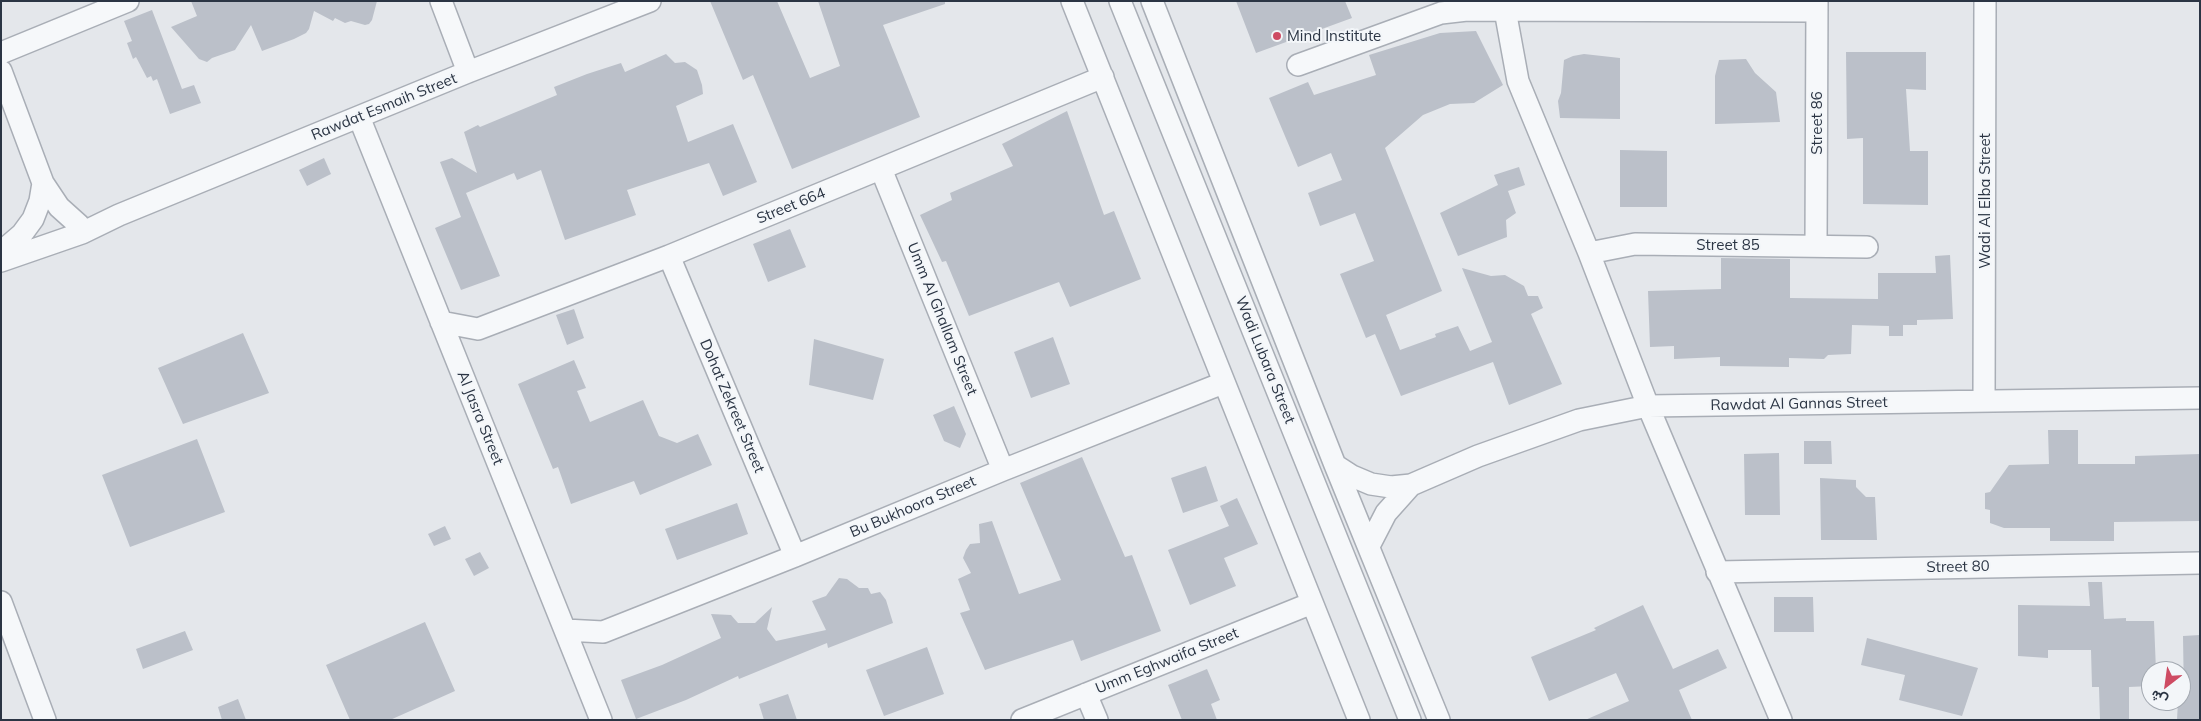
<!DOCTYPE html>
<html>
<head>
<meta charset="utf-8">
<style>
  body { margin:0 }
  #map { position:relative; width:2201px; height:721px; overflow:hidden; background:#e4e7eb; font-family:Mulish,Vazirmatn,sans-serif }
  canvas { display:block }
  .frame { position:absolute; inset:0; border:2px solid #2b3544; pointer-events:none }
  .north { position:absolute; left:2141px; top:661px; width:50px; height:50px; box-sizing:border-box; background:#f3f6f9; border:1px solid #a3a9b1; border-radius:50%; rotate:210deg; font-size:14px; font-weight:700; line-height:20px; text-align:center; color:#2b3544 }
  .north::after { content:''; display:block; margin:auto; width:18px; height:22px; background:#ce4b63; clip-path:polygon(50% 0,100% 100%,50% 72%,0 100%) }
</style>
</head>
<body>
<div id="map">
<canvas width="2201" height="721"></canvas>
<div class="frame"></div>
<div class="north">ش</div>
</div>
<script>
const ctx = document.querySelector('canvas').getContext('2d');
ctx.lineJoin = 'round';
function fillPath(path, color) { ctx.fillStyle = color; ctx.fill(path, 'evenodd'); }
const toPath = rows => new Path2D(rows.map(r => 'M' + r).join(''));
function trace(path, color, width, dash) { ctx.strokeStyle = color; ctx.lineWidth = width; ctx.lineCap = dash ? 'butt' : 'round'; ctx.setLineDash(dash || []); ctx.stroke(path); }
function write(font, color, halo, rows, align = 'center') {
  ctx.font = font + ' Mulish,sans-serif'; ctx.lineWidth = 4; ctx.setLineDash([]); ctx.textBaseline = 'middle'; ctx.strokeStyle = halo; ctx.fillStyle = color; for (const [text, x, y, turn = 0] of rows) {
    ctx.save(); ctx.translate(x, y); ctx.rotate((+turn || 0) * Math.PI / 180); ctx.textAlign = isNaN(turn) ? turn : align; if (halo) ctx.strokeText(text, 0, 0); ctx.fillText(text, 0, 0); ctx.restore();
  }
}
fillPath(toPath([
  [191,1,377,1,372,20,369,24,365,25,351,21,345,23,335,18,333,21,314,11,309,29,306,33,294,39,262,51,251,25,235,50,212,58,207,62,199,59,171,27,197,16],
  [710,1,777,1,810,78,840,66,818,1,945,1,945,4,883,25,920,117,792,169,753,75,743,80],
  [1236,1,1345,1,1352,18,1256,53],
  [152,10,182,89,194,85,201,103,170,114,157,79,153,81,151,76,147,78,136,57,133,59,127,43,132,41,124,21],
  [1476,31,1503,85,1474,103,1450,104,1423,115,1385,148,1442,291,1386,315,1400,350,1436,337,1435,334,1458,326,1470,351,1492,342,1462,268,1491,276,1505,275,1524,286,1528,296,1538,296,1543,308,1531,314,1562,384,1509,405,1493,362,1401,396,1375,334,1366,338,1340,274,1374,261,1355,213,1320,226,1308,193,1342,180,1331,153,1298,167,1269,98,1308,82,1314,95,1376,75,1369,55,1440,33],
  [1846,52,1926,52,1926,90,1906,89,1910,151,1928,151,1928,205,1863,204,1863,138,1847,139],
  [666,54,675,63,685,62,697,70,702,85,703,94,676,106,688,142,733,124,757,182,723,196,709,163,627,190,636,215,565,240,541,170,517,180,514,173,466,193,500,276,461,290,435,228,461,217,440,162,452,158,477,173,464,132,478,125,480,127,557,95,554,87,587,74,621,63,625,72],
  [1584,54,1620,58,1620,119,1560,118,1558,101,1561,93,1564,60,1573,56],
  [1746,59,1755,73,1776,92,1780,122,1715,124,1715,76,1719,60],
  [1067,111,1104,215,1114,211,1141,279,1070,307,1059,282,969,316,946,261,942,262,920,215,952,200,950,193,1013,166,1002,144],
  [1620,150,1667,151,1667,207,1620,207],
  [324,158,331,174,307,186,299,170],
  [1519,167,1525,185,1508,191,1516,213,1506,220,1507,237,1458,256,1440,213,1498,185,1494,175],
  [790,229,806,267,768,282,753,244],
  [1950,255,1953,319,1917,320,1917,325,1903,325,1903,336,1889,336,1889,326,1852,325,1851,354,1828,355,1824,359,1789,358,1789,367,1720,366,1720,357,1674,359,1674,346,1650,347,1648,291,1721,289,1721,258,1790,259,1790,298,1878,299,1878,273,1936,273,1935,256],
  [574,309,584,338,567,345,556,315],
  [243,333,269,393,183,424,158,368],
  [1053,337,1070,384,1031,398,1014,352],
  [814,339,884,359,873,400,809,385],
  [574,360,586,388,577,391,590,422,643,400,659,436,677,443,698,434,712,465,640,495,634,481,571,504,558,467,553,469,518,384],
  [954,406,966,434,960,448,944,441,933,415],
  [2048,430,2078,430,2078,464,2135,464,2135,456,2200,454,2200,521,2114,522,2114,541,2050,541,2050,528,2004,528,1990,523,1990,510,1985,509,1985,493,1990,492,2009,465,2049,464],
  [197,439,225,512,130,547,102,475],
  [1804,441,1831,441,1832,464,1804,464],
  [1779,453,1780,515,1745,515,1744,454],
  [1082,457,1125,557,1132,555,1161,631,1081,661,1073,640,985,670,960,613,970,610,958,579,971,573,963,558,966,550,970,544,980,543,979,524,992,521,1019,594,1061,580,1020,483],
  [1206,466,1218,501,1183,513,1171,478],
  [1820,478,1856,480,1856,487,1866,497,1875,497,1877,540,1821,540],
  [1237,498,1258,544,1224,558,1236,586,1190,605,1168,550,1229,526,1220,506],
  [737,503,748,534,677,560,665,529],
  [445,526,451,539,434,546,428,534],
  [480,552,489,568,474,576,465,559],
  [839,578,847,579,859,588,868,588,871,594,880,592,886,600,893,623,828,648,827,643,739,679,738,676,686,700,636,719,621,680,662,665,721,638,711,614,731,615,738,623,755,623,772,607,767,629,776,641,826,630,812,601,826,596],
  [2088,582,2102,582,2104,619,2126,618,2126,621,2154,621,2156,671,2151,671,2151,686,2129,687,2129,720,2100,720,2099,687,2092,687,2091,650,2048,650,2048,658,2018,656,2018,605,2090,606],
  [1774,597,1813,597,1814,632,1774,632],
  [1643,605,1673,669,1718,649,1727,668,1679,690,1692,720,1585,720,1629,701,1616,673,1549,701,1531,657,1596,630,1594,628],
  [425,622,455,691,390,720,350,720,326,665],
  [185,631,193,650,143,669,136,649],
  [2200,635,2200,720,2177,720,2178,701,2184,701,2183,636],
  [1867,638,1978,668,1962,716,1899,700,1905,675,1861,665],
  [927,647,944,694,884,716,866,670],
  [1207,669,1220,700,1211,704,1217,720,1182,720,1168,685],
  [788,694,797,720,764,720,759,704],
  [238,699,246,720,222,720,218,707]
]), '#bbc0c9');
const minor = toPath([
  [441,1,468,72],
  [1072,1,1359,720],
  [1120,1,1410,720],
  [1152,1,1335,465,1439,720],
  [1505,10,1518,81,1589,253,1648,406,1781,720],
  [1,53,128,1],
  [1298,65,1441,13,1467,10,1817,11],
  [1,71,43,183,59,207,79,225],
  [359,117,601,720],
  [881,169,1003,470],
  [1816,245,1817,1],
  [8,246,22,234,33,219,40,201,43,183],
  [1589,253,1635,244,1867,247],
  [669,256,795,556],
  [1,261,82,233,119,215,468,72,650,1],
  [441,322,478,329,669,256,1103,77],
  [1984,401,1985,1],
  [1335,465,1352,476,1371,484,1391,487,1411,485,1478,456,1579,420,1648,406,2200,398],
  [1369,546,1386,513,1411,485],
  [1717,572,2200,563],
  [1,602,45,720],
  [565,630,603,632,795,556,1003,470,1223,383],
  [1086,694,1097,720],
  [1022,720,1312,603]
]);
trace(minor, '#a9aeb6', 24);
trace(minor, '#f6f8fa', 21);
for (const [x, y, r, color] of [
  [1277,36,5,"#ce4b63"]
]) { const dot = new Path2D(); dot.arc(x, y, r, 0, 2 * Math.PI); ctx.fillStyle = color; ctx.fill(dot); trace(dot, '#f3f6f9', 2); }
write('15px', '#2b3544', '#f3f6f9', [
  ["Mind Institute",1287,36]
], 'left');
write('15px', '#2b3544', '#f3f6f9', [
  ["Rawdat Esmaih Street",384,107,-22],
  ["Street 86",1817,123,-90],
  ["Wadi Al Elba Street",1985,201,-90],
  ["Street 664",791,206,-22],
  ["Street 85",1728,245],
  ["Umm Al Ghallam Street",942,319,68],
  ["Wadi Lubara Street",1265,360,68],
  ["Rawdat Al Gannas Street",1799,404,-1],
  ["Dohat Zekreet Street",732,406,67],
  ["Al Jasra Street",480,418,68],
  ["Bu Bukhoora Street",913,507,-23],
  ["Street 80",1958,567,-1],
  ["Umm Eghwaifa Street",1167,661,-22]
]);
</script>
</body>
</html>
